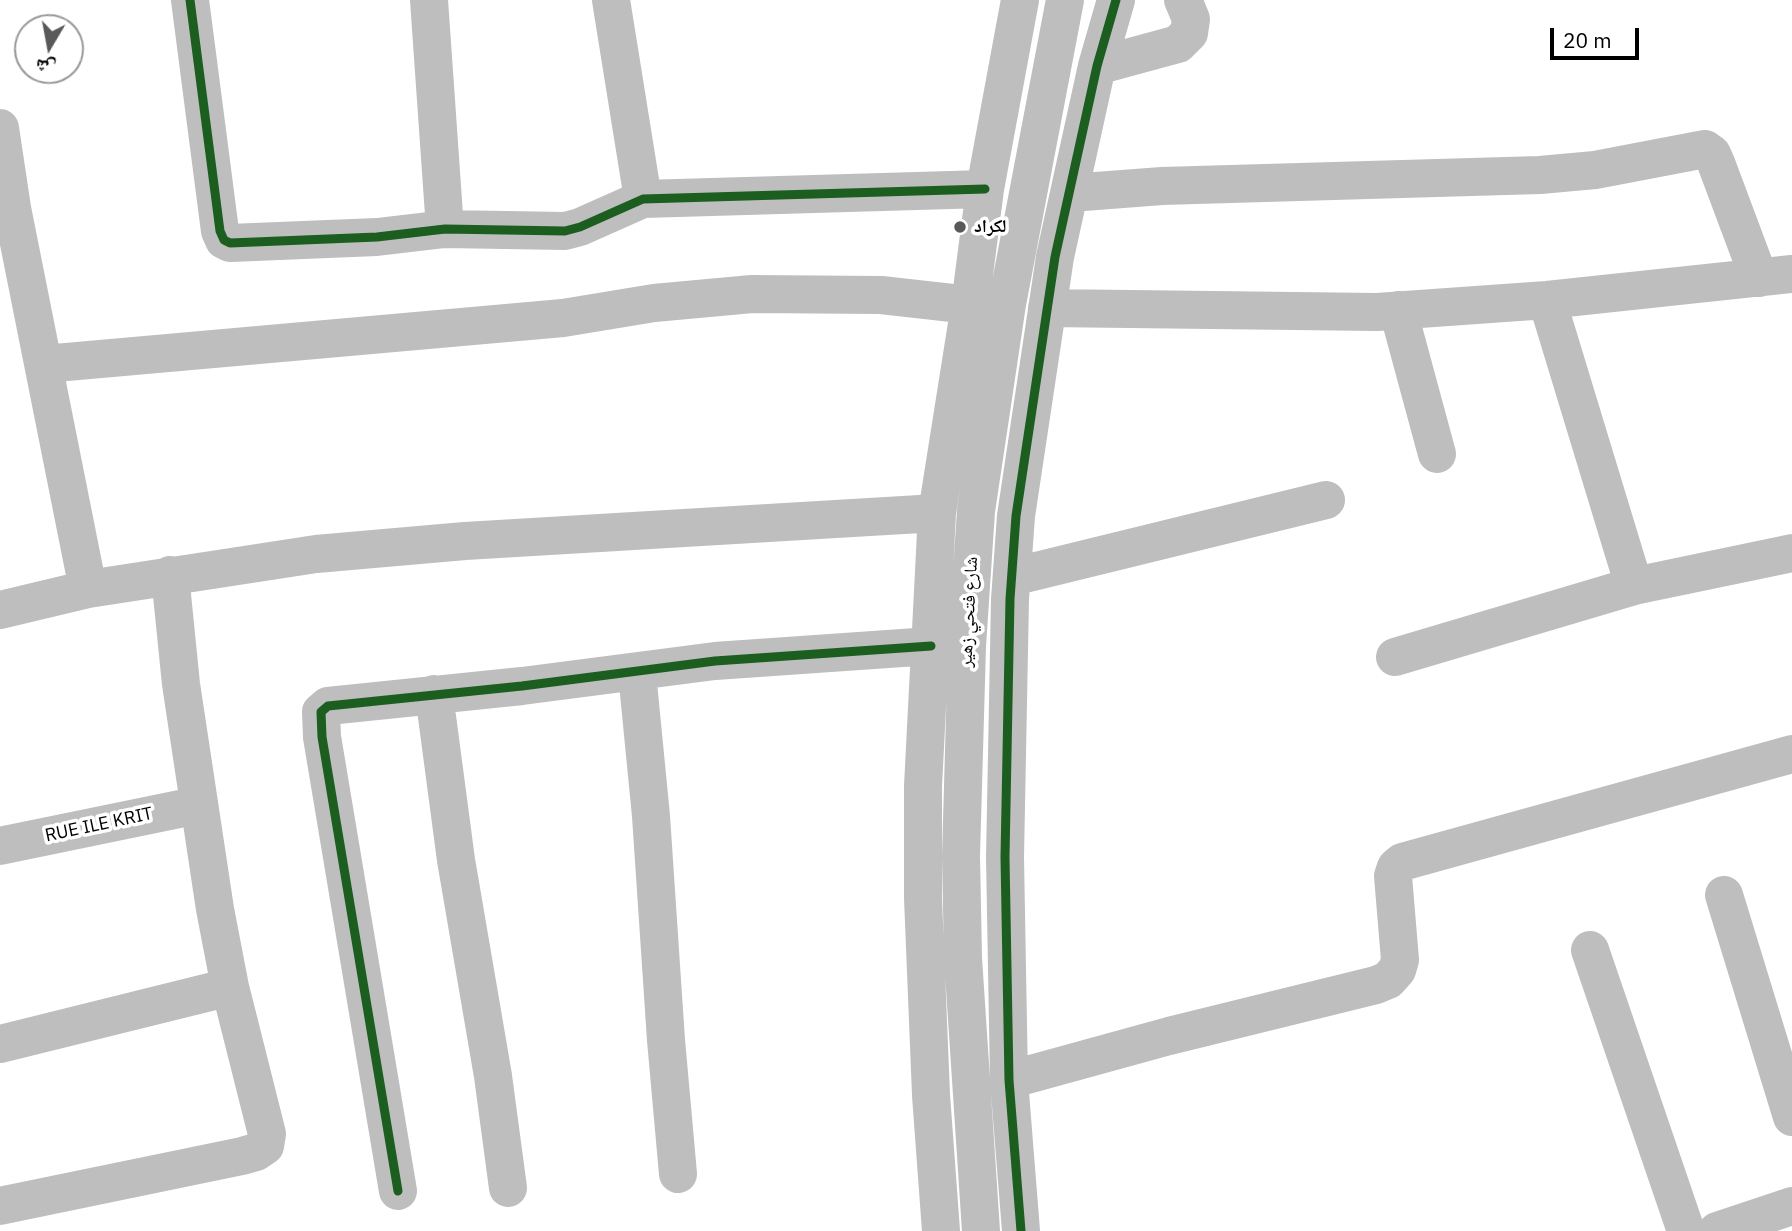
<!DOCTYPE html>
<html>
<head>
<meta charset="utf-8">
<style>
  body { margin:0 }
  #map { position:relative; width:1792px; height:1231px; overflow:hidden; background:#fff; font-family:"IBM Plex Sans","Noto Naskh Arabic",sans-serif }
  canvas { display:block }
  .north { position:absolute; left:14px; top:14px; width:70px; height:70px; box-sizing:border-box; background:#fff; border:2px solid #999; border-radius:50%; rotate:190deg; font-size:19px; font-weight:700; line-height:28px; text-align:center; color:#000 }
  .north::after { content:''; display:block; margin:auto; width:24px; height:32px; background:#595959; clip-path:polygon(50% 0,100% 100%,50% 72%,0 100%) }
  .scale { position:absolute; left:1550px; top:28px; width:89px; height:32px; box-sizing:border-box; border:4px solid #000; border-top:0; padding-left:9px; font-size:21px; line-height:24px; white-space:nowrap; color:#000; -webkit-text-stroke:5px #fff; paint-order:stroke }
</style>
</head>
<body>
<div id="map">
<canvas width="1792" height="1231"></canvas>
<div class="north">ش</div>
<div class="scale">20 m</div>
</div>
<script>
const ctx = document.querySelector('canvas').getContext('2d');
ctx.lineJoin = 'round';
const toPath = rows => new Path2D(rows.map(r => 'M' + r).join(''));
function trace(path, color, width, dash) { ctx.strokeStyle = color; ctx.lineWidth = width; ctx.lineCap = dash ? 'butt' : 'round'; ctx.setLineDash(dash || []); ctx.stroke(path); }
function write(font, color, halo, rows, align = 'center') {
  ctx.font = font + ' "IBM Plex Sans","Noto Naskh Arabic",sans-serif'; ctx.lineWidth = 7; ctx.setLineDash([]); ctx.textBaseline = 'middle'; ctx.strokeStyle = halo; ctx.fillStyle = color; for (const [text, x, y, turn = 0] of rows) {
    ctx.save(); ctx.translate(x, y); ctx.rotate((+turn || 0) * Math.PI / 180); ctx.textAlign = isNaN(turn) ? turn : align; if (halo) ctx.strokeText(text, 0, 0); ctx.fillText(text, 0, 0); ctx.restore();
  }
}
trace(toPath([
  [190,0,220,231,224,240,230,243,377,237,445,229,565,231,580,227,643,199,985,189],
  [429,0,445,229],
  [611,0,643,199],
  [1097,66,1178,44,1189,33,1191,19,1183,0],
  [0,128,12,208,88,589],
  [1070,193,1162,186,1540,175,1595,170,1705,149,1712,154,1716,163,1759,278],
  [1547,300,1634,586],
  [1047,308,1377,312,1547,300,1792,274],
  [1398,310,1437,454],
  [44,364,563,318,654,303,752,294,881,295,970,305],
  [1012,577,1326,500],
  [0,610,88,589,316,554,465,541,937,513],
  [1395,657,1634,586,1792,553],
  [637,673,651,816,666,1040,678,1174],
  [434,694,456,860,493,1076,508,1188],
  [0,846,199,805],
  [1724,895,1792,1117],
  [1590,950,1686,1231],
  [0,1044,230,987],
  [1009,1080,1169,1036,1376,985,1388,980,1397,970,1400,960,1393,876,1396,867,1402,862,1792,754],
  [398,1191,322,737,321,712,328,706,522,686,715,661,931,646],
  [0,1206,242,1156,256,1152,265,1146,267,1134,230,987,215,909,181,684,170,575],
  [941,1231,931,1095,923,898,923,786,937,513,970,305,985,189,1020,0],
  [981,1231,963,958,961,856,967,646,976,511,1007,304,1065,0],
  [1021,1231,1009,1080,1005,857,1010,599,1016,516,1055,257,1097,66,1116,0],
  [1717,1231,1792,1206]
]), '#bebebe', 38);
trace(toPath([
  [190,0,220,231,224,240,230,243,377,237,445,229,565,231,580,227,643,199,985,189],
  [398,1191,322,737,321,712,328,706,522,686,715,661,931,646],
  [1021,1231,1009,1080,1005,857,1010,599,1016,516,1055,257,1097,66,1116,0]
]), '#1b5e20', 9);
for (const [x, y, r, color] of [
  [960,227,7,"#595959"]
]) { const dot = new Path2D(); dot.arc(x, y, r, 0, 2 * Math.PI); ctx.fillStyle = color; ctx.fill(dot); trace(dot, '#fff', 2.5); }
write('bold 18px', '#000', '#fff', [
  ["لكراد",974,227]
], 'left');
write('18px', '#000', '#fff', [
  ["شارع فتحي زهير",969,612,-87],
  ["RUE ILE KRIT",99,825,-12]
]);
</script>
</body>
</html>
